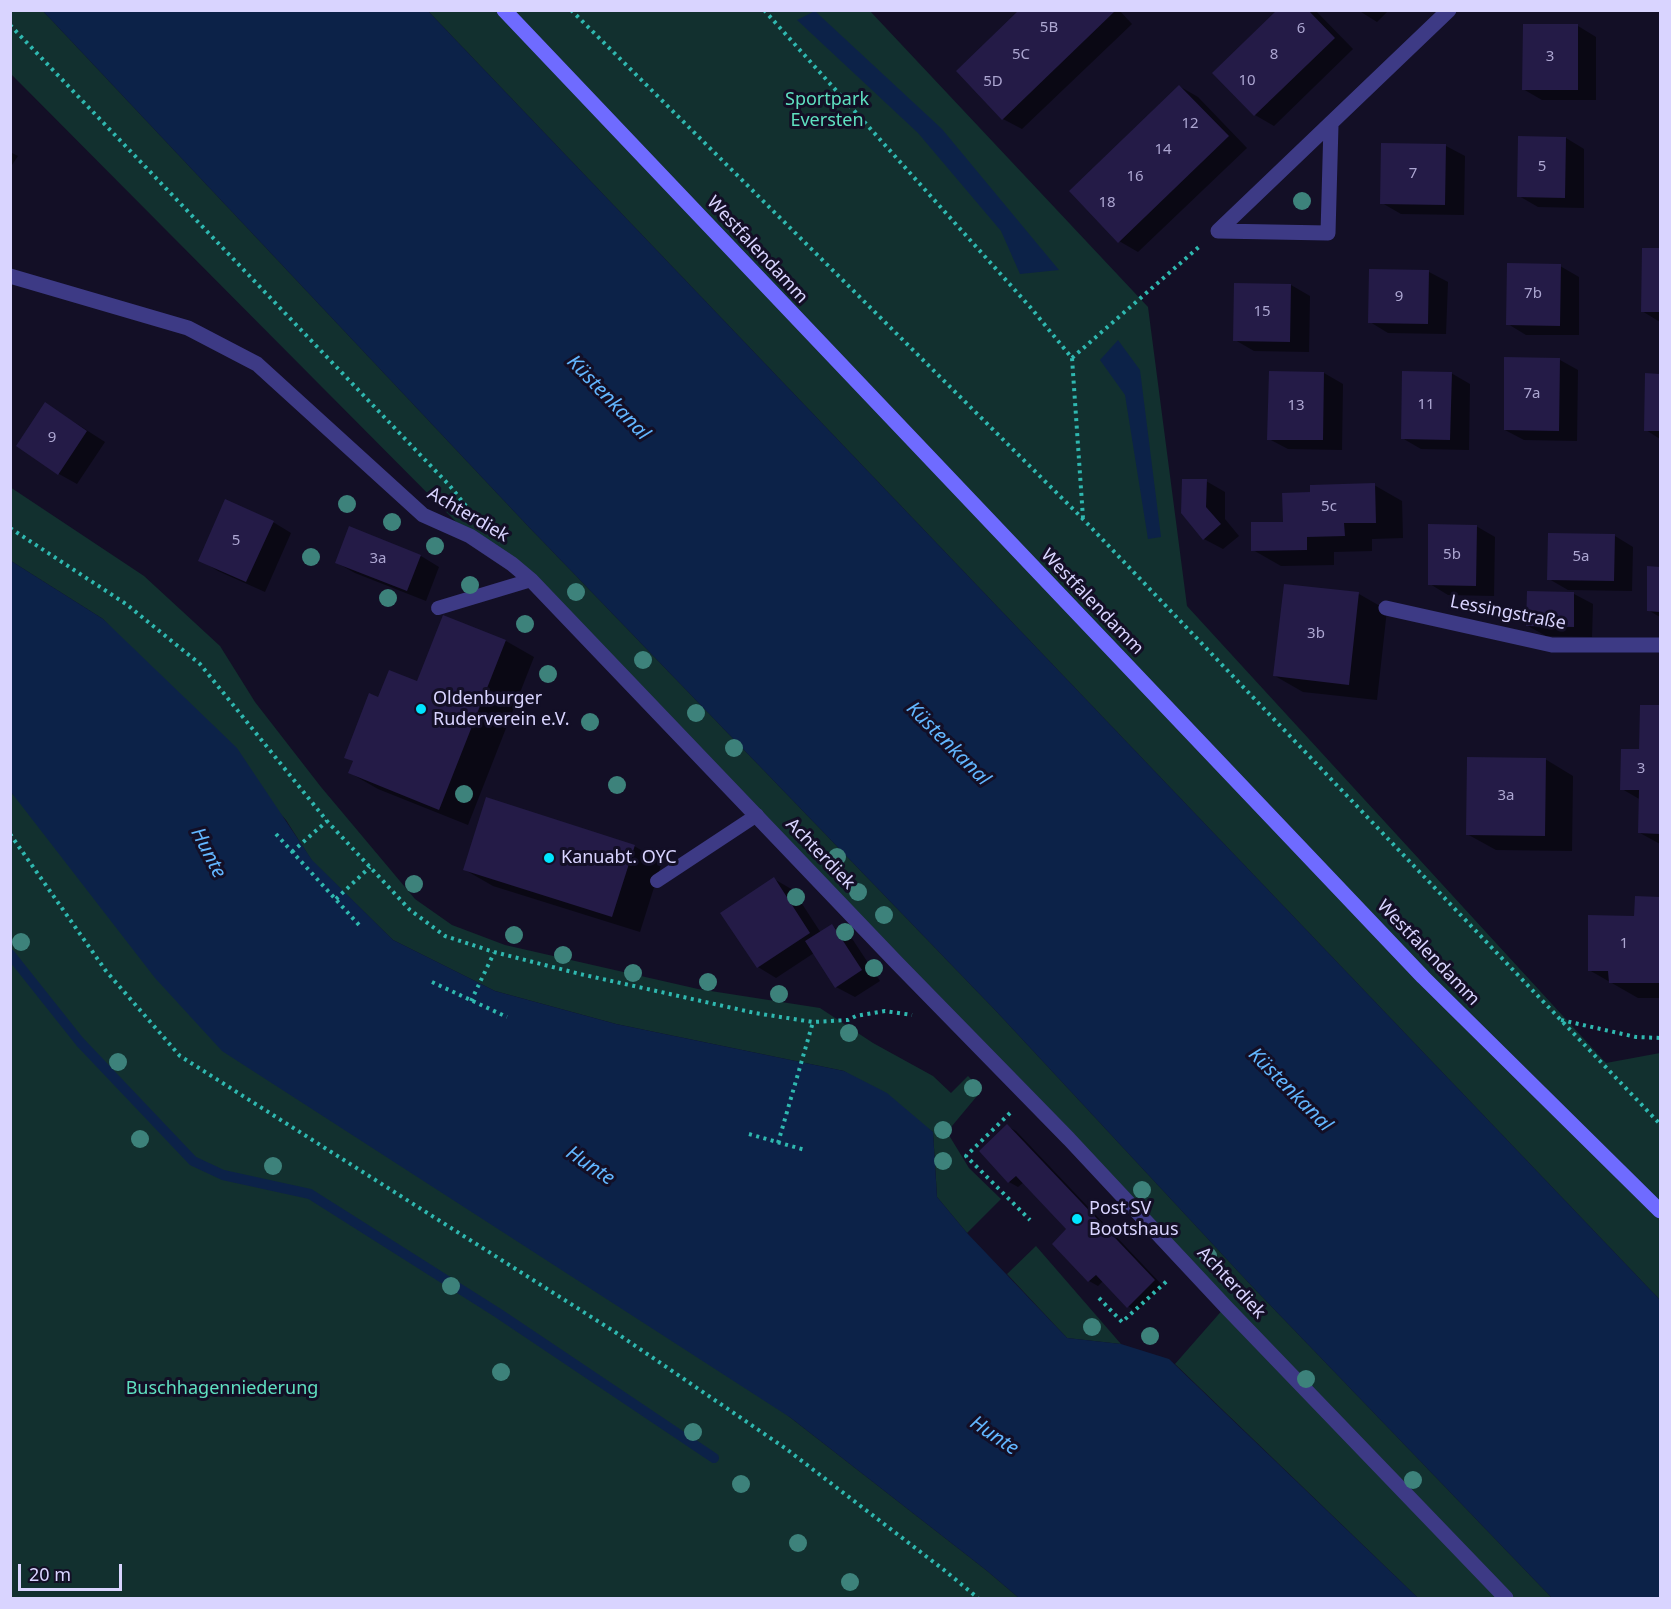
<!DOCTYPE html>
<html>
<head>
<meta charset="utf-8">
<style>
  body { margin:0 }
  #map { position:relative; width:1671px; height:1609px; overflow:hidden; background:#130f26; font-family:"Noto Sans",sans-serif }
  canvas { display:block }
  .frame { position:absolute; inset:0; border:12px solid #d9d4ff; pointer-events:none }
  .scale { position:absolute; left:18px; top:1564px; width:104px; height:27px; box-sizing:border-box; border:3px solid #d9d4ff; border-top:0; padding-left:8px; font-size:18px; line-height:21px; white-space:nowrap; color:#d9d4ff; -webkit-text-stroke:4px #130f26; paint-order:stroke }
</style>
</head>
<body>
<div id="map">
<canvas width="1671" height="1609"></canvas>
<div class="frame"></div>
<div class="scale">20 m</div>
</div>
<script>
const ctx = document.querySelector('canvas').getContext('2d');
ctx.lineJoin = 'round';
function fillPath(path, color) { ctx.fillStyle = color; ctx.fill(path, 'evenodd'); }
const toPath = rows => new Path2D(rows.map(r => 'M' + r).join(''));
function trace(path, color, width, dash) { ctx.strokeStyle = color; ctx.lineWidth = width; ctx.lineCap = dash ? 'butt' : 'round'; ctx.setLineDash(dash || []); ctx.stroke(path); }
function write(font, color, halo, rows, align = 'center') {
  ctx.font = font + ' "Noto Sans",sans-serif'; ctx.lineWidth = 6; ctx.setLineDash([]); ctx.textBaseline = 'middle'; ctx.strokeStyle = halo; ctx.fillStyle = color; for (const [text, x, y, turn = 0] of rows) {
    ctx.save(); ctx.translate(x, y); ctx.rotate((+turn || 0) * Math.PI / 180); ctx.textAlign = isNaN(turn) ? turn : align; if (halo) ctx.strokeText(text, 0, 0); ctx.fillText(text, 0, 0); ctx.restore();
  }
}
fillPath(toPath([
  [11,11,43,11,526,524,997,1012,1248,1282,1552,1598,1418,1598,1175,1364,1225,1307,531,580,470,536,11,74],
  [428,11,870,11,1148,307,1187,606,1606,1063,1660,1053,1660,1300],
  [10,487,144,576,220,646,255,702,321,787,415,899,452,925,505,945,698,989,820,1008,873,1043,933,1076,951,1093,968,1076,982,1090,947,1132,969,1168,1001,1199,967,1233,937,1197,933,1132,844,1071,616,1024,495,991,393,940,312,861,286,820,103,619,11,561],
  [10,792,791,1418,986,1570,1019,1598,11,1598],
  [1036,1246,1121,1344,1067,1338,1007,1274]
]), '#12302f');
fillPath(toPath([
  [43,11,428,11,1660,1300,1660,1598,1552,1598,1248,1282,997,1012,526,524],
  [815,11,942,129,1059,270,1020,274,1001,231,918,133,797,20],
  [1118,340,1140,370,1161,537,1148,539,1125,395,1100,360],
  [11,561,103,619,237,748,312,860,393,940,495,991,616,1024,844,1071,887,1093,933,1132,937,1197,967,1233,1067,1338,1121,1344,1169,1359,1418,1598,1019,1598,986,1570,791,1418,222,1051,155,978,11,792]
]), '#0c2248');
fillPath(toPath([
  [1021,10,1119,10,1132,24,1022,129,1003,119,958,71],
  [1279,10,1315,10,1353,49,1274,126,1255,115],
  [1358,10,1389,10,1377,22],
  [1578,26,1596,37,1596,100,1542,100,1523,89],
  [1179,86,1198,97,1247,148,1138,252,1119,241],
  [1566,138,1584,149,1584,208,1538,207,1519,196],
  [1446,146,1465,156,1464,215,1401,214,1382,203],
  [10,152,18,156,10,168],
  [1643,249,1660,250,1660,322,1642,311],
  [1560,266,1579,277,1579,335,1526,335,1508,324],
  [1429,272,1448,282,1446,334,1388,333,1370,322],
  [1291,285,1310,296,1309,352,1254,351,1235,340],
  [1560,360,1578,370,1577,441,1524,440,1505,430],
  [1270,372,1324,373,1343,384,1342,450,1288,449,1269,439],
  [1451,373,1470,384,1469,450,1421,449,1402,438],
  [1647,375,1660,375,1660,439,1646,430],
  [46,404,105,442,77,484,59,474],
  [1206,481,1225,492,1225,519,1239,536,1223,549,1204,539],
  [1374,485,1402,501,1403,538,1372,539,1372,551,1334,552,1334,565,1281,566,1253,550,1284,523,1311,494],
  [273,522,291,533,265,592,218,571,200,560],
  [1476,526,1495,537,1494,596,1448,595,1430,584],
  [350,528,421,556,439,567,426,601,355,573,337,563],
  [1615,536,1633,547,1632,591,1568,590,1549,579],
  [1649,568,1660,568,1660,617,1648,610],
  [1528,593,1574,594,1593,604,1592,637,1546,636,1528,626],
  [1359,594,1387,610,1377,700,1303,692,1275,676],
  [444,617,506,641,534,657,468,825,378,789,350,773,354,762,346,757,379,699,418,683],
  [1642,707,1660,707,1660,844,1640,833,1641,800,1622,789,1641,751],
  [1545,759,1573,776,1572,851,1496,850,1467,834],
  [634,846,662,862,640,932,493,886,465,870],
  [774,879,793,890,821,933,832,926,851,937,880,981,855,997,836,987,814,953,776,978,758,967],
  [1636,898,1660,898,1660,998,1638,998,1589,970,1636,918],
  [1007,1126,1016,1131,1163,1286,1136,1312,1128,1306,1103,1281,1098,1286,1089,1281,1068,1229,1024,1182,1018,1187,1009,1182,981,1151]
]), '#0007');
trace(toPath([
  [10,954,80,1042,193,1161,223,1175,310,1194,498,1313,714,1458]
]), '#0c2248', 10);
fillPath(toPath([
  [1019,10,1113,10,1114,12,1002,120,956,71],
  [1277,10,1308,10,1335,38,1254,116,1212,73],
  [1523,24,1578,24,1578,90,1522,90],
  [1179,85,1229,136,1118,243,1069,191],
  [1518,136,1566,137,1565,198,1517,197],
  [1381,143,1446,144,1445,205,1380,204],
  [1642,248,1660,248,1660,312,1641,312],
  [1507,263,1561,264,1560,326,1506,325],
  [1369,269,1429,270,1428,324,1368,323],
  [1234,283,1291,284,1290,342,1233,341],
  [1504,357,1560,358,1559,431,1504,430],
  [1269,371,1324,372,1323,440,1267,440],
  [1402,371,1452,372,1450,440,1401,439],
  [1645,373,1660,374,1660,431,1644,431],
  [45,402,87,431,58,475,16,446],
  [1182,479,1207,479,1206,507,1221,524,1203,540,1181,513],
  [1375,483,1376,523,1344,523,1345,536,1307,537,1307,550,1251,551,1251,522,1283,522,1282,493,1310,492,1310,485],
  [225,499,274,521,246,582,198,561],
  [1428,524,1477,525,1476,586,1428,585],
  [349,526,421,555,407,591,335,563],
  [1548,533,1615,534,1614,581,1547,580],
  [1647,566,1660,567,1660,612,1647,611],
  [1284,584,1359,592,1349,685,1273,676],
  [1527,591,1574,592,1574,627,1526,626],
  [443,615,506,640,439,810,348,773,353,761,344,758,369,693,378,697,389,670,417,681],
  [1640,705,1660,705,1660,834,1638,833,1639,790,1620,790,1621,749,1639,749],
  [1467,757,1546,758,1545,836,1466,835],
  [486,797,635,845,612,917,463,870],
  [774,877,810,933,757,968,720,913],
  [1635,896,1660,897,1660,972,1659,972,1659,983,1609,983,1608,971,1588,971,1588,915,1634,916],
  [832,924,862,970,835,988,805,941],
  [1007,1124,1155,1280,1127,1308,1096,1275,1088,1282,1052,1244,1066,1229,1016,1176,1008,1183,979,1151]
]), '#241b47');
trace(toPath([
  [571,10,1083,519,1660,1124],
  [764,10,1031,308,1072,358,1083,518],
  [10,25,450,486,466,506],
  [1072,358,1200,246],
  [10,528,126,604,200,664,327,821,410,910,445,936,494,952,580,974,755,1013,813,1022,848,1020,856,1016,885,1011,912,1015],
  [10,834,106,971,180,1056,615,1332,785,1448,944,1570,978,1598],
  [276,834,360,926],
  [292,852,327,821],
  [336,899,370,867],
  [432,982,507,1017],
  [471,1001,494,953],
  [1561,1020,1636,1037,1660,1038],
  [1010,1113,966,1156,1030,1220],
  [749,1134,805,1150],
  [778,1143,813,1022],
  [1099,1298,1122,1322,1168,1280]
]), '#2fb8b0', 4, [3, 4.5]);
trace(toPath([
  [438,608,531,580],
  [657,881,757,815]
]), '#3d3a85', 14);
trace(toPath([
  [1331,125,1328,233,1218,231,1449,10],
  [10,276,188,328,257,364,423,515,470,536,512,564,531,580,897,963,1069,1139,1225,1306,1506,1598],
  [1386,608,1552,645,1660,645]
]), '#3d3a85', 15);
trace(toPath([
  [504,10,1423,977,1660,1211]
]), '#6f6bff', 15);
ctx.fillStyle = '#3d827b';
for (const [x, y] of [
  [1302,201],
  [347,504],
  [392,522],
  [435,546],
  [311,557],
  [470,585],
  [576,592],
  [388,598],
  [525,624],
  [643,660],
  [548,674],
  [696,713],
  [590,722],
  [734,748],
  [617,785],
  [464,794],
  [837,857],
  [414,884],
  [858,892],
  [796,897],
  [884,915],
  [845,932],
  [514,935],
  [21,942],
  [563,955],
  [874,968],
  [633,973],
  [708,982],
  [779,994],
  [849,1033],
  [118,1062],
  [973,1088],
  [943,1130],
  [140,1139],
  [943,1161],
  [273,1166],
  [1142,1190],
  [1208,1256],
  [451,1286],
  [1092,1327],
  [1150,1336],
  [501,1372],
  [1306,1379],
  [693,1432],
  [1413,1480],
  [741,1484],
  [798,1543],
  [850,1582]
]) { ctx.beginPath(); ctx.arc(x, y, 9, 0, 2 * Math.PI); ctx.fill(); }
for (const [x, y, r, color] of [
  [421,709,6,"#00e5ff"],
  [549,858,6,"#00e5ff"],
  [1077,1219,6,"#00e5ff"]
]) { const dot = new Path2D(); dot.arc(x, y, r, 0, 2 * Math.PI); ctx.fillStyle = color; ctx.fill(dot); trace(dot, '#130f26', 2); }
write('15px', '#aca6d1', null, [
  ["5B",1049,28],
  ["6",1301,29],
  ["5C",1021,55],
  ["8",1274,55],
  ["3",1550,57],
  ["10",1247,81],
  ["5D",993,82],
  ["12",1190,124],
  ["14",1163,150],
  ["5",1542,167],
  ["7",1413,174],
  ["16",1135,177],
  ["18",1107,203],
  ["7b",1533,294],
  ["9",1399,297],
  ["15",1262,312],
  ["7a",1532,394],
  ["11",1426,405],
  ["13",1296,406],
  ["9",52,438],
  ["5c",1329,507],
  ["5",236,541],
  ["5b",1452,555],
  ["5a",1581,557],
  ["3a",378,559],
  ["3b",1316,634],
  ["3",1641,769],
  ["3a",1506,796],
  ["1",1624,944]
]);
write('18px', '#5fe0c0', '#130f26', [
  ["Sportpark",827,100],
  ["Eversten",827,121],
  ["Buschhagenniederung",222,1389]
]);
write('18px', '#d9d4ff', '#130f26', [
  ["Westfalendamm",757,250,47],
  ["Achterdiek",468,515,30],
  ["Westfalendamm",1092,602,46],
  ["Lessingstraße",1508,613,11],
  ["Achterdiek",820,854,46],
  ["Westfalendamm",1428,953,46],
  ["Achterdiek",1231,1283,47]
]);
write('18px', '#d9d4ff', '#130f26', [
  ["Oldenburger",433,699],
  ["Ruderverein e.V.",433,720],
  ["Kanuabt. OYC",561,858],
  ["Post SV",1089,1209],
  ["Bootshaus",1089,1230]
], 'left');
write('italic 20px', '#62b6ff', '#130f26', [
  ["Küstenkanal",608,398,46],
  ["Küstenkanal",948,744,45],
  ["Hunte",208,853,63],
  ["Küstenkanal",1290,1090,45],
  ["Hunte",590,1166,34],
  ["Hunte",994,1436,34]
]);
</script>
</body>
</html>
